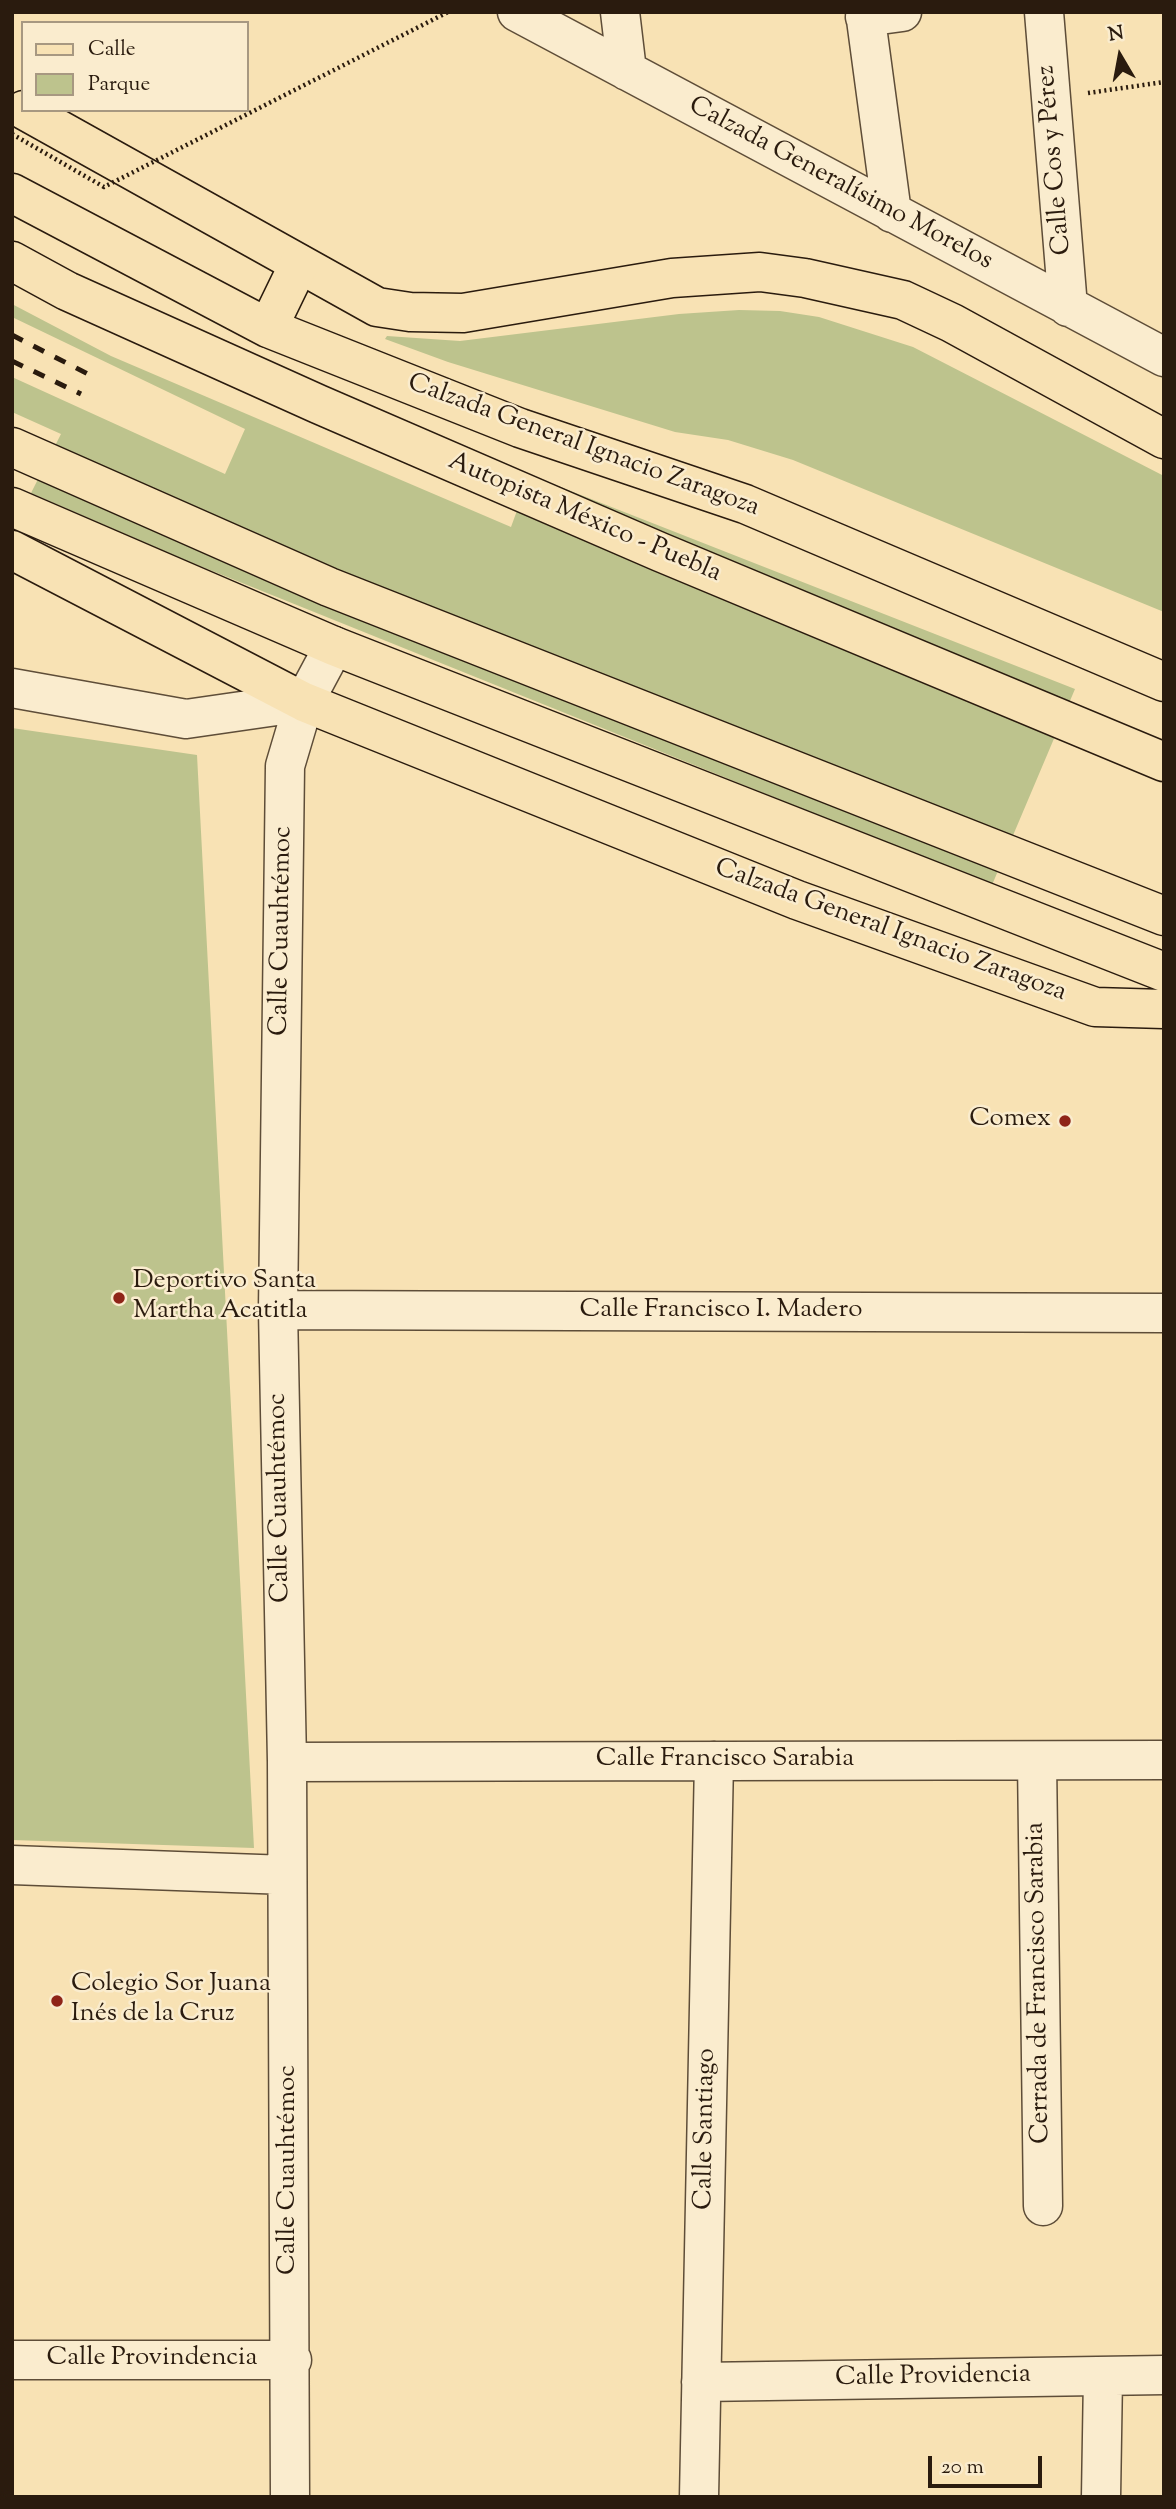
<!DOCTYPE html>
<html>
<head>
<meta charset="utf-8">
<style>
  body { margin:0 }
  #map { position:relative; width:1176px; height:2509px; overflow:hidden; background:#f8e2b4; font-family:"Sorts Mill Goudy",serif }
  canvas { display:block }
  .frame { position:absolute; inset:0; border:14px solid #2a1b0e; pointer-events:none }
  .legend { position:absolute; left:21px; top:21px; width:228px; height:91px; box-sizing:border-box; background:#faecce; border:2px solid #a79881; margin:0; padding:9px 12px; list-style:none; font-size:21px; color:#2a1b0e }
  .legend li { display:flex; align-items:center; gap:14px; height:35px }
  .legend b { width:35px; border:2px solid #a79881 }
  .north { position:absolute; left:1085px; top:21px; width:70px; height:70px; -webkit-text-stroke:5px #faecce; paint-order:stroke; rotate:350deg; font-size:19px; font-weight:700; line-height:28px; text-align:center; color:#2a1b0e }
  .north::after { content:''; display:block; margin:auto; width:24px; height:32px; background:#2a1b0e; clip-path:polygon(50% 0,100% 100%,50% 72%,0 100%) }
  .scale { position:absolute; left:928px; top:2456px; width:114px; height:32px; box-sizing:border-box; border:4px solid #2a1b0e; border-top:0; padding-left:9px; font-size:21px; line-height:24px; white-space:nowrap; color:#2a1b0e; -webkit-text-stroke:5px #faecce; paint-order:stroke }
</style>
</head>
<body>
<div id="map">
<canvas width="1176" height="2509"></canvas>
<div class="frame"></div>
<ul class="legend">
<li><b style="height:9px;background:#f8e2b4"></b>Calle</li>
<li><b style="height:19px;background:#bdc38d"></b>Parque</li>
</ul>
<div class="north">N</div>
<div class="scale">20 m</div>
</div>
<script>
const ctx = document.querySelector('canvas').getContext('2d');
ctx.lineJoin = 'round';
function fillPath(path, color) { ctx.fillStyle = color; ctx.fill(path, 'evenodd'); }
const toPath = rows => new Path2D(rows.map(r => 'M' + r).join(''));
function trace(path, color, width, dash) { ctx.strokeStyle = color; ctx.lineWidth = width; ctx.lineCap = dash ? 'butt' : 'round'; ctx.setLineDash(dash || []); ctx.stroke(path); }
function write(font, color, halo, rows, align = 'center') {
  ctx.font = font + ' "Sorts Mill Goudy",serif'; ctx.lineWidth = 5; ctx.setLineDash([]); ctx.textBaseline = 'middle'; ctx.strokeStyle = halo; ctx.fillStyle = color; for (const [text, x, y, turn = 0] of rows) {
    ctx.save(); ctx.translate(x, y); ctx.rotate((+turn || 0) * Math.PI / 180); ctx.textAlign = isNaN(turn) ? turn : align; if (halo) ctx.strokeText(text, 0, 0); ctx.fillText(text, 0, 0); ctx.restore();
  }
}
fillPath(toPath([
  [12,304,111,356,511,527,530,475,1075,689,992,885,185,560,31,493,61,434,12,412,12,377,225,474,245,429,12,317],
  [739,310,780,311,819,317,913,347,1164,476,1164,612,793,460,728,440,675,432,448,362,385,339,387,336,460,341,679,314],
  [12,728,197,755,254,1848,12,1840]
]), '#bdc38d');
const minor = toPath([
  [517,12,1164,357],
  [620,12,627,71],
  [865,12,892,213],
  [1044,12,1068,307],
  [865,17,902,12],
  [12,688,186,719,304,702],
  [278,1310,1164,1313],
  [1037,1761,1043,2206],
  [287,1762,1164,1760],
  [12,1865,287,1875],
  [12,2360,292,2360],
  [701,2382,1164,2375],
  [290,2497,287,1762,278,1310,285,766,304,702,334,646],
  [699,2497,714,1761],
  [1101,2497,1103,2376]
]);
const major = toPath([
  [24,110,377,307,410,312,463,313,672,278,760,272,805,278,903,300,952,323,1164,439],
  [12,550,304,702,797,900,1095,1007,1164,1009]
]);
const highway = toPath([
  [12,193,268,328,520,428,745,504,1164,682],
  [12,261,67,291,318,404,660,552,1164,762],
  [268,328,299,264],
  [12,447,329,587,1164,916],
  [12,507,334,646,1164,972]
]);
trace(minor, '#5e4d38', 41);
trace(major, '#2a1b0e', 41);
trace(highway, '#2a1b0e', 41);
trace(toPath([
  [1088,93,1164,82]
]), '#2a1b0e', 4.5, [2, 3.5]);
trace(minor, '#faecce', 38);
trace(major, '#f8e2b4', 38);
trace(highway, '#f8e2b4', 38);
trace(toPath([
  [12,335,88,374],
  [12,361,81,394]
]), '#2a1b0e', 5, [12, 12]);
trace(toPath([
  [12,134,104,187,448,12]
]), '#2a1b0e', 4.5, [2, 3.5]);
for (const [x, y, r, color] of [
  [1065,1121,7,"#8f2418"],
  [119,1298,7,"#8f2418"],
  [57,2001,7,"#8f2418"]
]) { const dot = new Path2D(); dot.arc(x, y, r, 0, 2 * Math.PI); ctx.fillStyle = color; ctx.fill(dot); trace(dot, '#faecce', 2.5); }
write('26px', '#2a1b0e', '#faecce', [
  ["Calle Cos y Pérez",1056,160,-95],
  ["Calzada Generalísimo Morelos",840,185,28],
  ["Calzada General Ignacio Zaragoza",583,447,20],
  ["Autopista México - Puebla",584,519,23],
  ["Calle Cuauhtémoc",283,931,-89],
  ["Calzada General Ignacio Zaragoza",890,932,20],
  ["Calle Francisco I. Madero",721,1312],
  ["Calle Cuauhtémoc",281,1498,-91],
  ["Calle Francisco Sarabia",725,1761],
  ["Cerrada de Francisco Sarabia",1040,1983,-91],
  ["Calle Santiago",707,2129,-89],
  ["Calle Cuauhtémoc",290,2170,-90],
  ["Calle Provindencia",152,2360],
  ["Calle Providencia",933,2378,-1]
]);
write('26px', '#2a1b0e', '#faecce', [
  ["Comex",1051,1121,"right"],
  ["Deportivo Santa",133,1283],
  ["Martha Acatitla",133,1313],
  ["Colegio Sor Juana",71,1986],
  ["Inés de la Cruz",71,2016]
], 'left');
</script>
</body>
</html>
